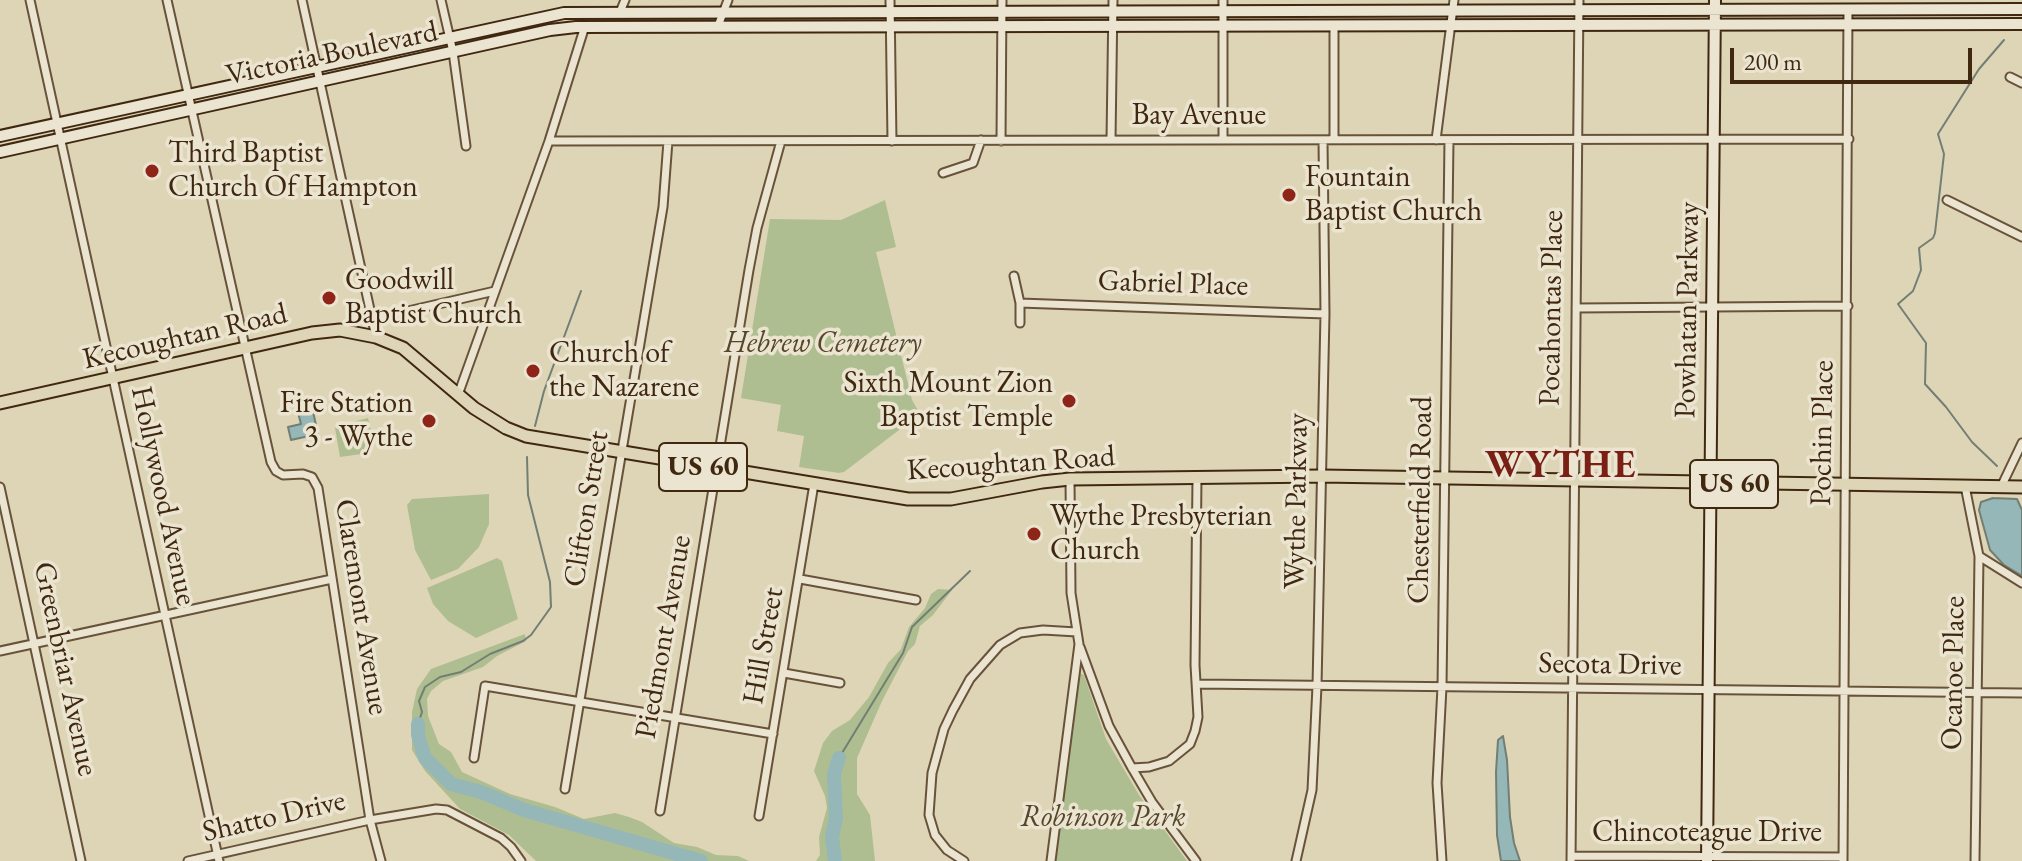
<!DOCTYPE html>
<html>
<head>
<meta charset="utf-8">
<style>
  body { margin:0 }
  #map { position:relative; width:2022px; height:861px; overflow:hidden; background:#ded5b7; font-family:"EB Garamond",serif }
  canvas { display:block }
  .scale { position:absolute; left:1730px; top:48px; width:242px; height:36px; box-sizing:border-box; border:4px solid #402810; border-top:0; padding-left:10px; font-size:24px; line-height:28px; white-space:nowrap; color:#402810; -webkit-text-stroke:6px #eae4d0; paint-order:stroke }
</style>
</head>
<body>
<div id="map">
<canvas width="2022" height="861"></canvas>
<div class="scale">200 m</div>
</div>
<script>
const ctx = document.querySelector('canvas').getContext('2d');
ctx.lineJoin = 'round';
function fillPath(path, color) { ctx.fillStyle = color; ctx.fill(path, 'evenodd'); }
const toPath = rows => new Path2D(rows.map(r => 'M' + r).join(''));
function trace(path, color, width, dash) { ctx.strokeStyle = color; ctx.lineWidth = width; ctx.lineCap = dash ? 'butt' : 'round'; ctx.setLineDash(dash || []); ctx.stroke(path); }
function write(font, color, halo, rows, align = 'center') {
  ctx.font = font + ' "EB Garamond",serif'; ctx.lineWidth = 7; ctx.setLineDash([]); ctx.textBaseline = 'middle'; ctx.strokeStyle = halo; ctx.fillStyle = color; for (const [text, x, y, turn = 0] of rows) {
    ctx.save(); ctx.translate(x, y); ctx.rotate((+turn || 0) * Math.PI / 180); ctx.textAlign = isNaN(turn) ? turn : align; if (halo) ctx.strokeText(text, 0, 0); ctx.fillText(text, 0, 0); ctx.restore();
  }
}
fillPath(toPath([
  [885,200,896,247,876,252,912,400,920,414,844,472,839,473,799,467,804,436,777,431,781,405,741,398,770,219,841,220],
  [368,418,374,445,368,453,340,457,335,428,337,426],
  [489,494,489,524,479,547,458,569,431,580,415,550,407,505,412,499],
  [497,558,502,561,518,619,476,638,448,621,433,604,427,588],
  [938,589,952,590,933,615,920,626,915,644,908,651,882,701,857,758,857,794,870,815,875,861,816,861,820,855,819,837,827,808,825,796,814,771,823,743,832,731,850,720,869,697,888,663,901,649,909,627,925,608,931,594],
  [525,634,526,641,497,656,483,667,443,681,431,691,427,699,428,716,439,744,451,752,462,772,510,794,555,807,584,819,615,813,629,817,642,822,674,843,697,847,716,855,738,856,749,861,536,861,509,835,460,809,425,771,412,750,412,712,417,689,431,669],
  [1079,673,1084,675,1106,739,1139,795,1187,861,1056,861]
]), '#afbe90');
const water = toPath([
  [310,398,318,434,291,440,288,427,301,424,295,401,310,398],
  [1993,498,2017,499,2022,510,2022,576,2004,565,1990,550,1979,510,1981,502,1993,498],
  [1503,736,1507,760,1510,817,1514,843,1520,861,1501,861,1497,835,1496,772,1498,740,1503,736]
]);
fillPath(water, '#95b7b7');
trace(water, '#737e74', 2);
trace(toPath([
  [535,426,544,391,581,291],
  [1997,466,1972,442,1946,407,1925,384,1926,343,1898,304,1913,291,1921,270,1919,248,1933,238,1935,233,1944,154,1938,134,1979,69,2004,40],
  [418,724,422,712,419,701,425,687,440,677,461,672,490,654,523,641,531,635,551,607,550,582,528,495,527,457],
  [839,758,903,653,912,627,970,571]
]), '#737e74', 2);
trace(toPath([
  [418,724,418,735,425,758,451,784,481,792,524,810,701,861],
  [835,861,832,837,836,818,834,774,839,758]
]), '#95b7b7', 14);
const minor = toPath([
  [30,0,219,861],
  [167,0,271,462,276,471,283,475,303,474,312,477,318,488,370,820,381,861],
  [302,0,376,337],
  [441,0,453,52,466,146],
  [890,0,892,141],
  [620,12,625,0],
  [718,26,728,0],
  [2010,77,2022,83],
  [1111,140,1113,0],
  [1223,140,1223,0],
  [1334,140,1334,25],
  [1436,140,1454,0],
  [549,141,1849,139],
  [1001,141,1002,0],
  [943,173,973,163,981,140],
  [1947,200,2022,237],
  [1014,276,1020,303,1020,323],
  [1020,303,1325,314],
  [1576,308,1848,306],
  [373,319,495,291],
  [458,395,549,141,585,26],
  [1965,486,1979,556,1975,861],
  [0,487,81,861],
  [2001,487,2022,443],
  [1979,556,2022,583],
  [800,579,916,600],
  [1080,647,1109,726,1132,768,1152,802,1196,861],
  [0,651,332,579],
  [784,673,840,683],
  [1197,684,2022,693],
  [474,758,485,686,773,734],
  [1132,768,1149,767,1169,761,1190,744,1195,731,1198,717,1195,665,1197,478],
  [565,789,663,207,668,141],
  [660,811,749,270,757,228,781,141],
  [759,816,814,484],
  [1571,856,1843,857],
  [188,861,370,820,436,809,447,810,501,838,511,847,521,861],
  [964,861,947,850,935,835,929,815,932,773,944,729,953,710,970,679,1000,645,1020,633,1043,630,1077,632],
  [1051,861,1079,644,1071,593,1070,479],
  [1296,861,1312,790,1317,686,1325,314,1323,140],
  [1442,861,1437,783,1442,687,1449,140],
  [1571,861,1579,0],
  [1843,861,1848,9]
]);
const secondary = toPath([
  [0,136,564,13,2022,9],
  [0,152,550,30,576,27,2022,24],
  [1707,861,1715,0]
]);
const primary = toPath([
  [0,403,312,333,340,330,376,337,403,348,474,408,506,428,526,436,908,499,951,499,1042,482,1070,479,1321,476,2022,487]
]);
trace(minor, '#68533a', 11);
trace(secondary, '#402810', 14);
trace(primary, '#402810', 15);
trace(minor, '#eae4d0', 7);
trace(secondary, '#eae4d0', 10);
trace(primary, '#ded5b7', 11);
for (const [x, y, r, color] of [
  [152,171,8,"#8f2418"],
  [1289,195,8,"#8f2418"],
  [329,298,8,"#8f2418"],
  [533,371,8,"#8f2418"],
  [1069,401,8,"#8f2418"],
  [429,421,8,"#8f2418"],
  [1034,534,8,"#8f2418"]
]) { const dot = new Path2D(); dot.arc(x, y, r, 0, 2 * Math.PI); ctx.fillStyle = color; ctx.fill(dot); trace(dot, '#eae4d0', 3); }
for (const [x, y, w] of [
  [703,467,88],
  [1734,484,88]
]) { const box = new Path2D(); box.roundRect(x - w / 2, y - 24, w, 48, 6); ctx.fillStyle = '#eae4d0'; ctx.fill(box); trace(box, '#402810', 2); }
write('bold 28px', '#402810', null, [
  ["US 60",703,467],
  ["US 60",1734,484]
]);
write('30px', '#402810', '#eae4d0', [
  ["Victoria Boulevard",332,54,-12],
  ["Bay Avenue",1199,116],
  ["Gabriel Place",1173,284,2],
  ["Pocahontas Place",1552,308,-89],
  ["Powhatan Parkway",1688,310,-89],
  ["Kecoughtan Road",185,337,-13],
  ["Pochin Place",1823,433,-89],
  ["Kecoughtan Road",1011,464,-4],
  ["Hollywood Avenue",163,496,78],
  ["Chesterfield Road",1421,500,-89],
  ["Wythe Parkway",1297,501,-89],
  ["Clifton Street",587,509,-81],
  ["Claremont Avenue",361,607,81],
  ["Piedmont Avenue",664,637,-80],
  ["Hill Street",764,646,-80],
  ["Secota Drive",1610,665,1],
  ["Greenbriar Avenue",65,669,78],
  ["Ocanoe Place",1954,673,-89],
  ["Shatto Drive",274,817,-13],
  ["Chincoteague Drive",1707,833]
]);
write('30px', '#402810', '#eae4d0', [
  ["Third Baptist",168,154],
  ["Church Of Hampton",168,188],
  ["Fountain",1305,178],
  ["Baptist Church",1305,212],
  ["Goodwill",345,281],
  ["Baptist Church",345,315],
  ["Church of",549,354],
  ["the Nazarene",549,388],
  ["Sixth Mount Zion",1053,384,"right"],
  ["Baptist Temple",1053,418,"right"],
  ["Fire Station",413,404,"right"],
  ["3 - Wythe",413,438,"right"],
  ["Wythe Presbyterian",1050,517],
  ["Church",1050,551]
], 'left');
write('italic 30px', '#56462a', '#eae4d0', [
  ["Hebrew Cemetery",823,344],
  ["Robinson Park",1103,818]
]);
ctx.letterSpacing = '2px';
write('bold 38px', '#7a1f14', '#eae4d0', [
  ["WYTHE",1561,467]
]);
ctx.letterSpacing = '0px';
</script>
</body>
</html>
